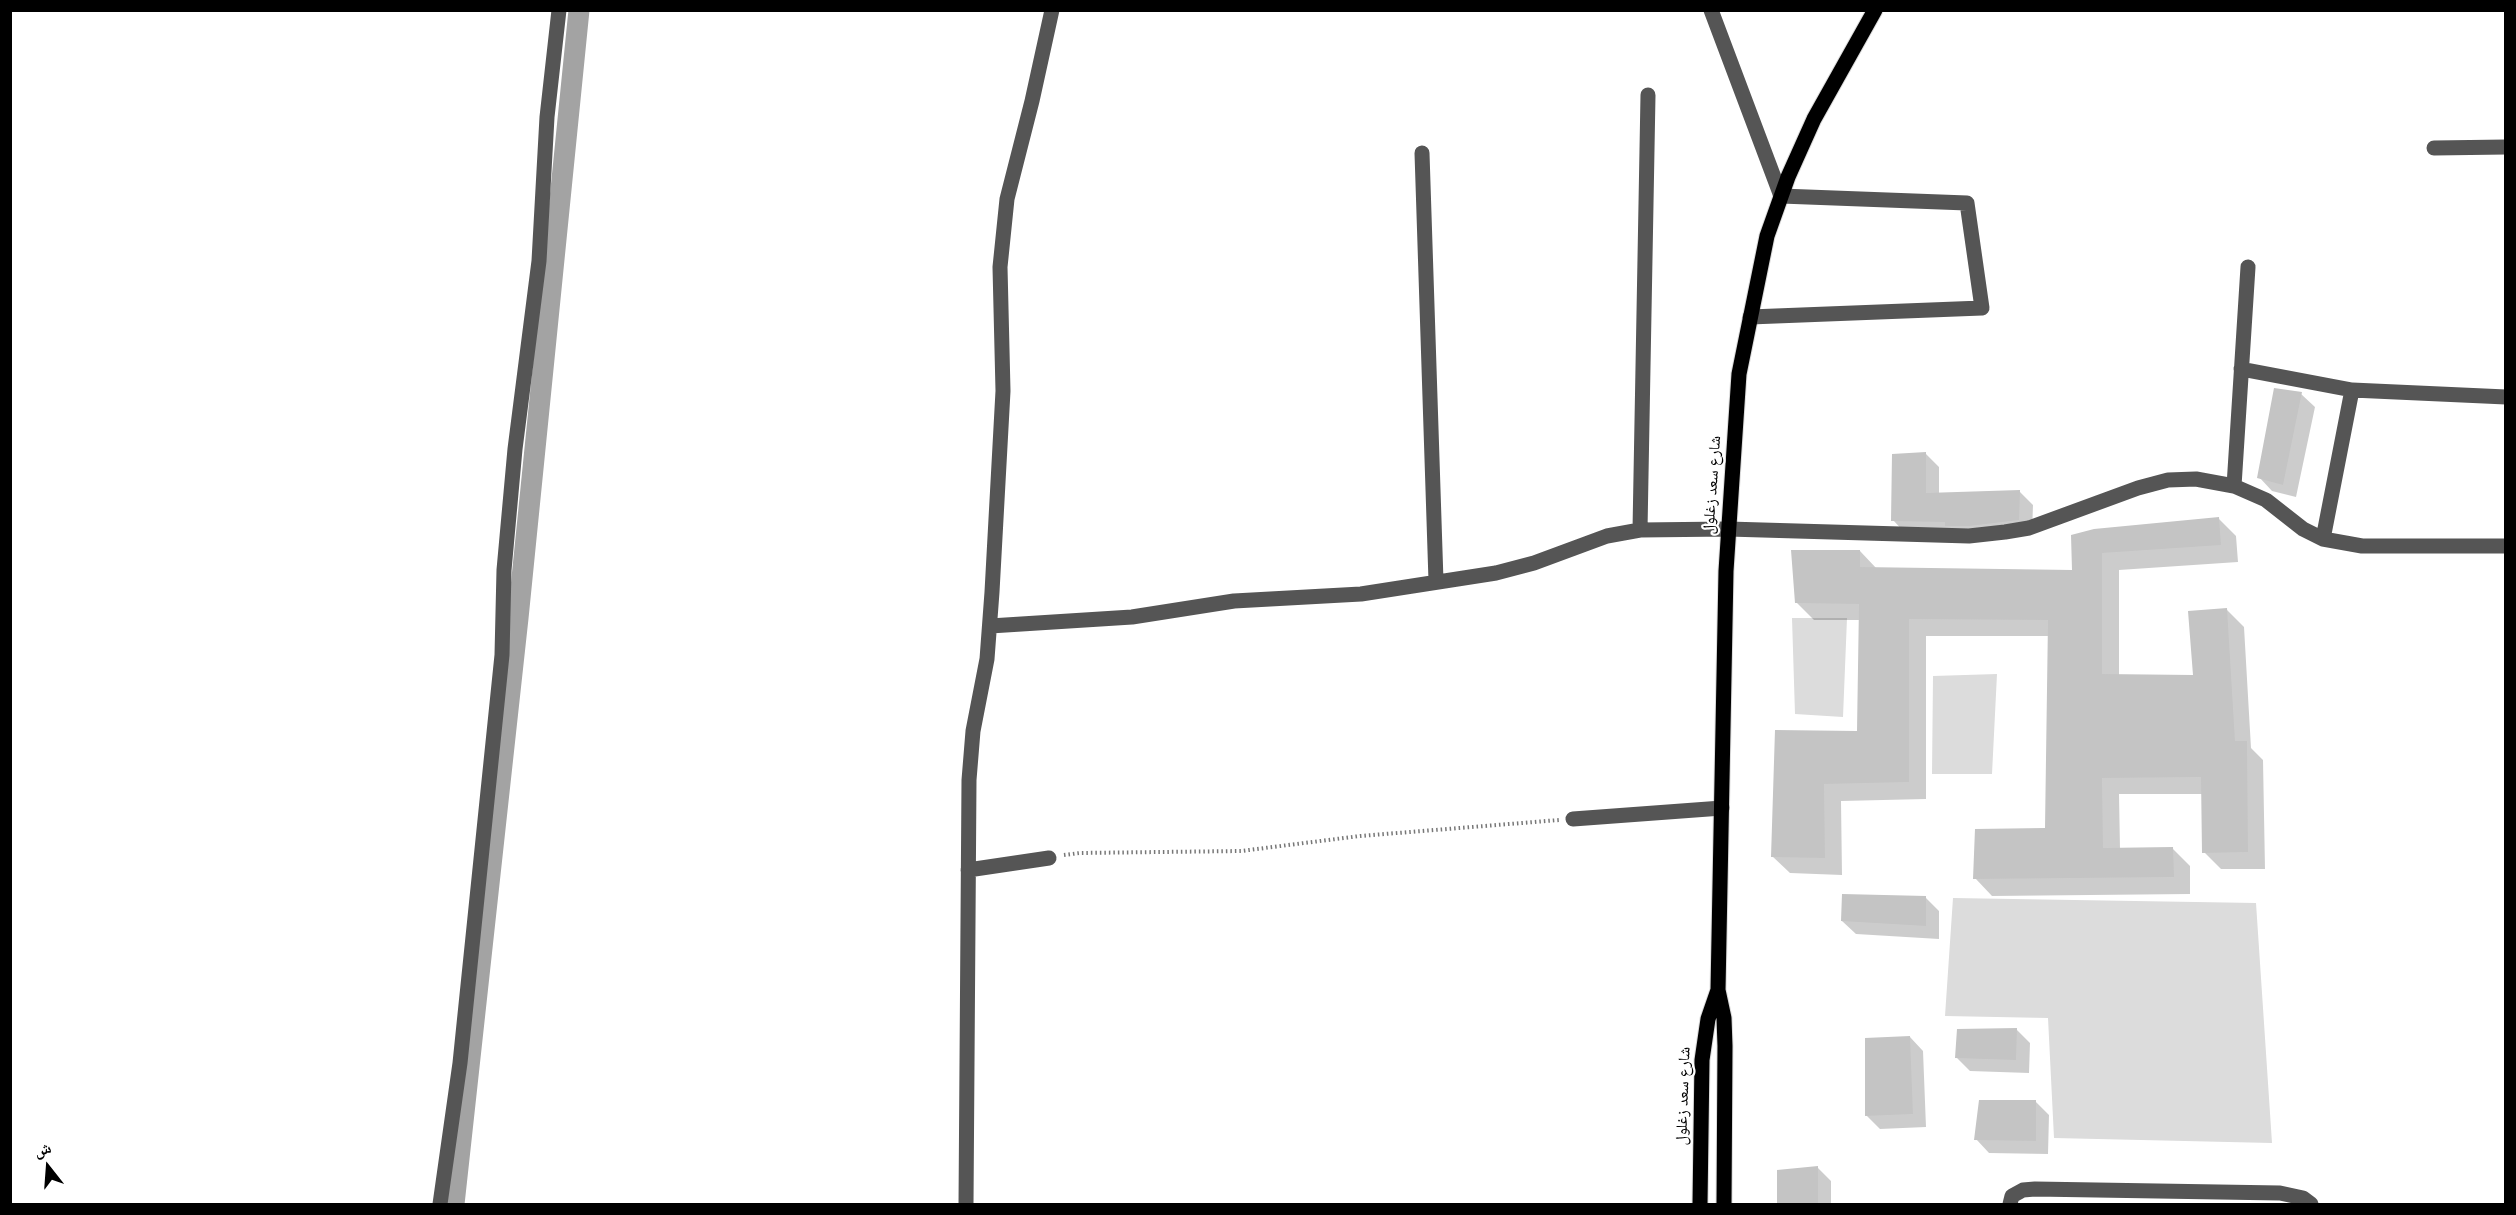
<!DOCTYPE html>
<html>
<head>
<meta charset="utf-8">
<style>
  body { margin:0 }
  #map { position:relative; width:2516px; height:1215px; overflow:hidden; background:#fff; font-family:"Nunito Sans","Noto Naskh Arabic",sans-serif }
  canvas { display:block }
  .frame { position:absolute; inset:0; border:12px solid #000; pointer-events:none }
  .north { position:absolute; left:18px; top:1137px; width:60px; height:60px; -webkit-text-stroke:4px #fff; paint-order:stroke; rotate:343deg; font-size:16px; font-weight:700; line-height:24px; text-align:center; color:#000 }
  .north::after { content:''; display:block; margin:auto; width:21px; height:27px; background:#000; clip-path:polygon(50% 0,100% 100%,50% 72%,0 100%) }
</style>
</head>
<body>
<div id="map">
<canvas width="2516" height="1215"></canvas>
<div class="frame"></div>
<div class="north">ش</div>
</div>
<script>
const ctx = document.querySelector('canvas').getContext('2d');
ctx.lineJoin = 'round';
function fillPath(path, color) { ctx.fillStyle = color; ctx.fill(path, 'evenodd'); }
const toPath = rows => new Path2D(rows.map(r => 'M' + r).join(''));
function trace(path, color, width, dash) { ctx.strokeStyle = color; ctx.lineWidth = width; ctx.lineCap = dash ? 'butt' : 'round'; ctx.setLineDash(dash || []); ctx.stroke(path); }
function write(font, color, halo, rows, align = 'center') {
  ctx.font = font + ' "Nunito Sans","Noto Naskh Arabic",sans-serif'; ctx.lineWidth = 4.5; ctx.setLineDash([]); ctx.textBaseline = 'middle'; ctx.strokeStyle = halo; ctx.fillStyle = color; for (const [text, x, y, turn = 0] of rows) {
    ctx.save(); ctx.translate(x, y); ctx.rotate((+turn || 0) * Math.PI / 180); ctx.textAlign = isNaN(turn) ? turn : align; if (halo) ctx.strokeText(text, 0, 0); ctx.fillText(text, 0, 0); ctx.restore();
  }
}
fillPath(toPath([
  [1792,618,1847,618,1843,717,1795,714],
  [1997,674,1992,774,1932,774,1933,676],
  [1953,898,2256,903,2272,1143,2054,1138,2048,1018,1945,1016]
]), '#dcdcdc');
fillPath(toPath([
  [2301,394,2315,407,2296,497,2272,491,2259,477],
  [1926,454,1939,467,1939,494,2020,492,2033,505,2032,533,1906,534,1893,520],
  [2218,518,2236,536,2238,562,2119,570,2119,676,2195,676,2227,610,2244,627,2251,748,2263,760,2265,869,2221,869,2204,852,2203,794,2119,794,2120,849,2172,848,2190,866,2190,894,1992,896,1975,878,2046,830,2049,636,1926,636,1926,799,1841,801,1842,875,1790,873,1772,856,1858,733,1860,620,1814,620,1796,602,1860,551,1877,569,2074,572,2072,536],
  [1926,898,1939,911,1939,939,1856,934,1842,921],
  [2016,1029,2030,1043,2029,1073,1970,1071,1957,1058],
  [1910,1037,1923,1051,1926,1127,1880,1129,1866,1115],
  [2035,1101,2049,1115,2048,1154,1989,1153,1976,1139],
  [1818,1168,1831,1181,1831,1204,1779,1204,1779,1171]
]), '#0003');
trace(toPath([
  [454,1204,518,618,579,10]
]), '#a3a3a3', 21);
fillPath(toPath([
  [2274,388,2302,392,2283,485,2257,478],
  [1926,452,1926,493,2020,490,2019,520,1969,526,1945,526,1945,522,1891,521,1892,454],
  [2219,517,2221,545,2102,553,2102,674,2193,675,2188,611,2227,608,2235,741,2247,741,2248,852,2202,853,2201,777,2102,778,2103,848,2173,847,2174,877,1973,879,1975,829,2045,828,2048,620,1909,619,1909,782,1824,784,1825,858,1771,857,1775,730,1857,731,1859,604,1795,603,1791,550,1860,550,1860,567,2072,570,2071,535,2094,529],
  [1842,894,1926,896,1926,926,1841,921],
  [2017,1028,2016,1060,1955,1058,1957,1029],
  [1910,1036,1913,1114,1865,1116,1865,1038],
  [1979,1100,2036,1100,2036,1141,1974,1140],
  [1818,1166,1818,1204,1777,1204,1777,1170]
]), '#c4c4c4');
const major = toPath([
  [1700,1204,1702,1060,1708,1019,1718,990],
  [1724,1204,1725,1046,1724,1018,1718,990,1726,571,1739,374,1767,236,1788,177,1814,119,1875,10]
]);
trace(major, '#dbdbdb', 17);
trace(toPath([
  [1064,855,1080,853,1241,851,1360,836,1559,820]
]), '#777', 4, [1.5, 3]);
trace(toPath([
  [1711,10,1781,196,1967,203,1982,308,1750,317],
  [2434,148,2506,147],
  [1422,153,1436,581],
  [2241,369,2352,390],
  [2234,486,2248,267],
  [1640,530,1648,95],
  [2323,539,2352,390,2506,397],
  [990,626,1132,617,1234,601,1361,594,1496,573,1534,563,1607,536,1640,530,1728,529,1969,536,2005,532,2029,528,2138,488,2168,480,2196,479,2234,486,2266,500,2303,529,2323,539,2362,546,2506,546],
  [1573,819,1722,808],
  [968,870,1049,858],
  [440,1204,460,1063,502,655,504,570,515,449,539,261,547,117,559,10],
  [966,1204,969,780,973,731,987,659,992,592,1003,391,1000,267,1007,199,1032,101,1052,10],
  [2010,1204,2012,1196,2023,1190,2035,1189,2280,1193,2303,1198,2311,1204]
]), '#555', 15);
trace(major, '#000', 15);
write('16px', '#000', '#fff', [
  ["شارع سعد زغلول",1713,485,-86],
  ["شارع سعد زغلول",1684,1096,-88]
]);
</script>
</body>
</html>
